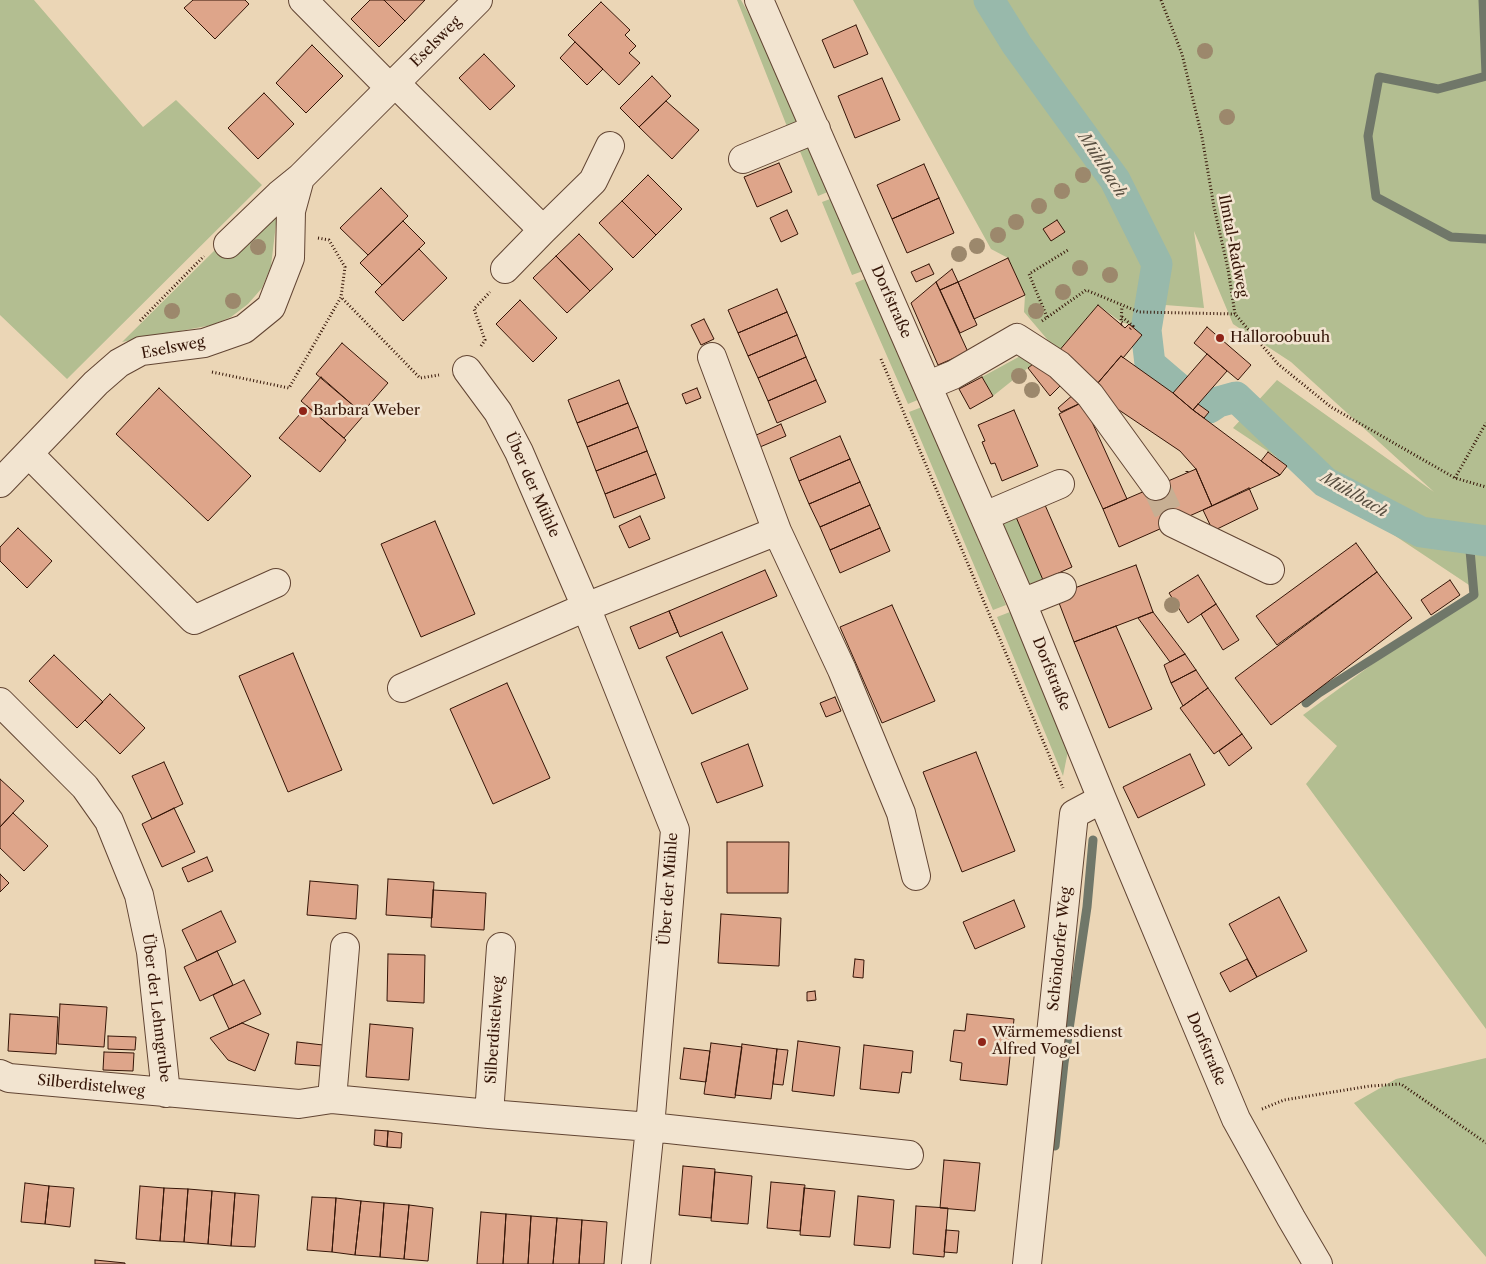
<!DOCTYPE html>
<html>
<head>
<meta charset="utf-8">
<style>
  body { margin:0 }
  canvas { display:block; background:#ebd6b6 }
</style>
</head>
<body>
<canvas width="1486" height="1264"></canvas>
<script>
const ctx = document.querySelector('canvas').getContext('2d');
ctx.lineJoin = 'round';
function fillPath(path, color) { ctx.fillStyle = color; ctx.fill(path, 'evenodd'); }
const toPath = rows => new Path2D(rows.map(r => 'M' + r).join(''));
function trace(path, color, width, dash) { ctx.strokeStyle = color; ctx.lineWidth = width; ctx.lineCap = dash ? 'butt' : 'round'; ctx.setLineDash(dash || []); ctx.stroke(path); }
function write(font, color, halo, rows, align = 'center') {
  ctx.font = font + ' "Libre Caslon Text",serif'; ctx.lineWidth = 5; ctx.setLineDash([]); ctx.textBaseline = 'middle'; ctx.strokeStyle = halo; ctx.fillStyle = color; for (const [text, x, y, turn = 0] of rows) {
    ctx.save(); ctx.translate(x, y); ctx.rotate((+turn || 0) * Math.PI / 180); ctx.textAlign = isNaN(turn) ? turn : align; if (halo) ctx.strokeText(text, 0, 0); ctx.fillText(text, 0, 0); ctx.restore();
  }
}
fillPath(toPath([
  [0,0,34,0,143,127,176,100,262,185,67,379,0,315],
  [737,0,741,0,769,50,800,123,788,129],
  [853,0,1486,0,1486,1029,1306,784,1337,746,1303,715,1475,589,1233,428,1277,380,1434,492,1291,362,1233,324,1194,231,1204,308,1139,303,1139,312,1135,326,1121,322,1098,305,1058,352,1024,312,1025,295,1008,258,991,249],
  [809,140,830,191,818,196,797,144],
  [833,198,863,271,852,275,822,202],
  [278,207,271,266,262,288,248,304,231,317,212,325,122,342,216,249,226,259],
  [867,278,920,399,908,404,855,283],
  [1024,354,1038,360,993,396,982,377],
  [922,407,1006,605,993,610,909,412],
  [1016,517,1043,580,1029,584,1002,524],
  [1010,612,1068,751,1063,776,997,617],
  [1486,1058,1486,1257,1354,1103,1396,1079]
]), '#b3be91');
trace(toPath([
  [1483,0,1486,74],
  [1486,76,1438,89,1379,77,1368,136,1376,197,1451,237,1486,239],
  [1306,703,1319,693,1474,595,1469,539],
  [1055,1146,1064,1063,1087,907,1093,840]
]), '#707769', 9);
trace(toPath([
  [989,0,1017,45,1115,180,1157,264,1146,330,1150,364,1178,388],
  [1196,407,1209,408,1218,402,1236,397,1325,482,1421,532,1486,541]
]), '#98b9ab', 31);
const building = toPath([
  [193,0,245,0,249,4,215,39,184,8,193,0],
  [370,0,384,0,405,21,379,47,351,19,370,0],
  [384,0,425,0,405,21,384,0],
  [601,2,630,30,625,35,636,46,629,53,640,63,619,85,568,35,601,2],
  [856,25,868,54,834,68,822,40,856,25],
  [575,42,603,69,587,85,560,58,575,42],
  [312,45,343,76,306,113,276,83,312,45],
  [484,54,515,86,490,110,459,78,484,54],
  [652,76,671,96,639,127,620,108,652,76],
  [882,78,900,120,855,138,838,96,882,78],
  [264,93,294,124,258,159,228,128,264,93],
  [666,101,699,130,672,159,639,127,666,101],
  [779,163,792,192,757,207,744,177,779,163],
  [924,164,939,198,892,219,877,185,924,164],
  [648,175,682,209,656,235,622,201,648,175],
  [381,188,408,216,368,255,340,228,381,188],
  [939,198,954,233,907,253,892,219,939,198],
  [622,201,656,235,633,258,599,223,622,201],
  [787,210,798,234,781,242,770,218,787,210],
  [1057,220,1065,232,1051,241,1043,229,1057,220],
  [403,221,425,243,382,285,360,263,403,221],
  [579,234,613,269,590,291,556,256,579,234],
  [419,249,447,278,403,321,375,292,419,249],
  [556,256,590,291,567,313,533,278,556,256],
  [1008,258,1025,295,974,319,958,282,1008,258],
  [929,264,934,274,916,282,911,272,929,264],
  [952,269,958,282,940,290,936,282,952,269],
  [936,282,968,352,938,365,911,303,936,282],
  [958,282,977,325,960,333,940,290,958,282],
  [777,289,787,312,738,333,728,310,777,289],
  [520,300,557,338,533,362,496,324,520,300],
  [1098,305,1125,328,1129,324,1142,335,1123,358,1121,356,1097,384,1058,352,1098,305],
  [787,312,797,335,748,356,738,333,787,312],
  [704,319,714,339,701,345,691,325,704,319],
  [1207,327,1251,365,1238,380,1194,343,1207,327],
  [797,335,806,357,758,378,748,356,797,335],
  [342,343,388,383,362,413,316,374,342,343],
  [1207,354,1227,371,1193,410,1173,393,1207,354],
  [1121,356,1173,393,1193,410,1280,475,1212,506,1196,469,1180,451,1116,408,1097,384,1121,356],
  [806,357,816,380,768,401,758,378,806,357],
  [1038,360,1063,383,1050,396,1028,368,1038,360],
  [321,377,364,415,344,438,301,401,321,377],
  [982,377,993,396,970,409,959,389,982,377],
  [619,380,628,403,577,423,568,400,619,380],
  [816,380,826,402,777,423,768,401,816,380],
  [159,388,251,476,208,521,116,434,159,388],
  [697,388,701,398,686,404,682,394,697,388],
  [1074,394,1083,402,1061,412,1058,408,1074,394],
  [1083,402,1127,499,1103,509,1059,414,1083,402],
  [628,403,638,427,587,447,577,423,628,403],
  [1198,404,1209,412,1204,418,1193,410,1198,404],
  [307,406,346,440,320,472,279,438,307,406],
  [1014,410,1038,466,1002,481,995,463,991,464,982,442,985,441,978,425,1014,410],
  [781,424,786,436,760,447,754,436,781,424],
  [638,427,647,451,596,471,587,447,638,427],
  [840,436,850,459,799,481,790,458,840,436],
  [647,451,656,474,605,494,596,471,647,451],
  [1268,452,1287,466,1280,475,1261,461,1268,452],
  [850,459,860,482,809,504,799,481,850,459],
  [1196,469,1212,506,1119,547,1103,509,1196,469],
  [656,474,665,498,614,518,605,494,656,474],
  [860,482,870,505,820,527,809,504,860,482],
  [1249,488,1258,509,1213,531,1203,510,1249,488],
  [870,505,880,528,830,550,820,527,870,505],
  [1045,505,1072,567,1043,580,1016,517,1045,505],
  [640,516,650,539,629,548,619,526,640,516],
  [435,521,475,614,421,637,381,544,435,521],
  [18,528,52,561,27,588,0,561,0,547,18,528],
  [880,528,890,551,840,573,830,550,880,528],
  [1356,543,1377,572,1277,645,1256,616,1356,543],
  [1136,565,1153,612,1074,642,1056,595,1136,565],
  [765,570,777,596,680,637,669,611,765,570],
  [1377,572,1412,618,1271,725,1235,678,1377,572],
  [1198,575,1216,604,1188,623,1169,593,1198,575],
  [1450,580,1460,595,1431,615,1421,600,1450,580],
  [1216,604,1239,640,1223,650,1201,614,1216,604],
  [892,605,935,701,882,723,840,627,892,605],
  [669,611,678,632,639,649,630,627,669,611],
  [1153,612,1185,654,1170,662,1138,618,1153,612],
  [1116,626,1152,709,1109,728,1074,642,1116,626],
  [722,632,748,689,692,714,666,657,722,632],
  [293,653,342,770,288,792,239,676,293,653],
  [1185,654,1196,670,1171,683,1164,665,1185,654],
  [54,655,103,702,77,728,29,681,54,655],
  [1196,670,1208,688,1183,706,1171,683,1196,670],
  [507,683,550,778,493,804,450,709,507,683],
  [1208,688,1242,734,1214,754,1180,708,1208,688],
  [110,694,145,728,120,754,85,720,110,694],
  [835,697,841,711,826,717,820,703,835,697],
  [1242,734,1252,748,1229,766,1219,751,1242,734],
  [748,744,763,786,717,803,701,763,748,744],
  [976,752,1015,851,962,872,923,772,976,752],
  [1190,754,1205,785,1138,818,1123,787,1190,754],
  [164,762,183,804,152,819,132,776,164,762],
  [0,779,24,801,0,827,0,779],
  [174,808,195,852,162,867,142,824,174,808],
  [13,813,48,846,24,871,0,848,0,827,13,813],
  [727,842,789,842,788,893,727,893,727,842],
  [207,857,213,871,188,882,182,868,207,857],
  [0,874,9,883,0,892,0,874],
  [388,879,434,882,432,918,386,915,388,879],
  [310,881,358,885,356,919,307,915,310,881],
  [433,890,486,893,484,930,431,927,433,890],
  [1279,897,1307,951,1257,977,1229,924,1279,897],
  [1014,900,1025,927,975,949,963,922,1014,900],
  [221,911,236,942,197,961,182,930,221,911],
  [721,914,781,918,779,966,718,963,721,914],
  [217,951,233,985,200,1001,184,967,217,951],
  [388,954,425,955,424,1003,387,1001,388,954],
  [855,959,864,960,863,978,853,977,855,959],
  [1247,959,1257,977,1230,992,1220,973,1247,959],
  [244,980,261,1014,229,1029,213,995,244,980],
  [815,991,816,1000,807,1001,807,992,815,991],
  [60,1004,107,1007,104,1047,58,1044,60,1004],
  [10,1014,58,1017,56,1054,8,1051,10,1014],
  [967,1014,1014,1019,1007,1085,960,1080,962,1063,950,1061,954,1030,965,1031,967,1014],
  [242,1023,269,1034,255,1071,228,1060,210,1038,242,1023],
  [370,1024,413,1028,409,1080,366,1077,370,1024],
  [108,1036,136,1037,135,1050,108,1049,108,1036],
  [798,1041,840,1047,834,1096,792,1091,798,1041],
  [297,1042,323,1045,321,1066,295,1064,297,1042],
  [711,1043,742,1047,735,1098,704,1094,711,1043],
  [742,1044,777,1049,771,1099,735,1095,742,1044],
  [864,1045,913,1051,911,1073,902,1072,899,1093,860,1089,864,1045],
  [684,1048,710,1051,706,1082,680,1079,684,1048],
  [777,1049,788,1050,783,1085,773,1084,777,1049],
  [104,1052,134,1053,133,1071,103,1070,104,1052],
  [375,1130,388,1131,387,1147,374,1145,375,1130],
  [388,1131,402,1133,401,1148,387,1147,388,1131],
  [944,1160,980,1163,975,1211,940,1208,944,1160],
  [683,1166,715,1169,711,1218,679,1215,683,1166],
  [715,1172,752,1176,748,1224,711,1221,715,1172],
  [771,1182,805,1185,800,1231,767,1228,771,1182],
  [25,1183,49,1186,45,1224,21,1222,25,1183],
  [49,1186,74,1188,70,1227,45,1224,49,1186],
  [140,1186,164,1188,160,1241,136,1239,140,1186],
  [164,1188,188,1189,184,1242,160,1241,164,1188],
  [804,1188,835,1191,830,1237,800,1235,804,1188],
  [188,1189,212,1191,208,1244,184,1242,188,1189],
  [212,1191,235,1193,231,1246,208,1244,212,1191],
  [235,1193,259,1195,255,1247,231,1246,235,1193],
  [858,1196,894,1200,890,1248,854,1245,858,1196],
  [312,1197,336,1198,332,1252,307,1250,312,1197],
  [336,1198,361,1201,355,1255,332,1252,336,1198],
  [361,1201,384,1203,380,1257,355,1255,361,1201],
  [384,1203,409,1205,404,1259,380,1257,384,1203],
  [409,1205,433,1208,428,1261,404,1259,409,1205],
  [916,1206,948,1208,944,1257,913,1254,916,1206],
  [481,1212,506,1214,503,1264,477,1264,481,1212],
  [506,1214,531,1216,528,1264,503,1264,506,1214],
  [531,1216,557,1218,553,1264,528,1264,531,1216],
  [557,1218,582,1220,579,1264,553,1264,557,1218],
  [582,1220,607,1222,604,1264,579,1264,582,1220],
  [946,1230,959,1231,957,1253,944,1252,946,1230],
  [95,1260,125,1263,125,1264,95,1264,95,1260]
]);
fillPath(building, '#dea58a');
trace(building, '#351507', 1);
trace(toPath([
  [1156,486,1173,523]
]), '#c7af93', 28, [28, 14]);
const minor = toPath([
  [303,0,390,88],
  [759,0,1022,603,1102,799,1236,1119,1291,1218,1318,1264],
  [395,83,543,230,593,181,610,146],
  [743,159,816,129],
  [228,244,279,195,300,178],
  [505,269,543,230],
  [712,357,777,531],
  [467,370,498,412,519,452,586,607,675,830,650,1127,636,1264],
  [929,385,953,375,1017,338,1059,365,1090,395,1156,486],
  [29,454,194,620,276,583],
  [0,483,96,383,119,363,141,351,204,343,244,329,271,307,290,258,291,211,300,178,478,0],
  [985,516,1060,484],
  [1173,523,1270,570],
  [1022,603,1062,587],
  [402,688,586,607,777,531,842,670,901,813,916,876],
  [0,702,85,787,109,821,139,895,151,952,166,1093],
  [0,1074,9,1078,299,1104,332,1099,489,1114,650,1127,909,1155],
  [332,1099,345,947],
  [489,1114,501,947],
  [1027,1264,1074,814,1102,799]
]);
trace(minor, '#624533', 30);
trace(toPath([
  [1161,0,1182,54,1202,137,1214,207,1228,269,1235,314,1278,364,1331,407,1455,478,1486,487],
  [318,238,329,240,345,267,341,297],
  [1047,317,1029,274,1068,250],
  [1122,317,1133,326,1130,329],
  [140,321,204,256],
  [1042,321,1086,290,1139,312,1235,314],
  [1121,325,1123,323,1121,322,1122,306],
  [481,346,485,340,474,309,490,292],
  [881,359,1063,788],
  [212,372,289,388,341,297,420,378,439,375],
  [1187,471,1187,472],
  [1455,478,1486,423],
  [1262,1109,1284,1100,1370,1086,1401,1084,1486,1143]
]), '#351507', 3, [1, 2.5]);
trace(minor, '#f2e4d0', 28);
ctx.fillStyle = '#9c886c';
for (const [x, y] of [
  [1205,51],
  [1227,117],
  [1083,175],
  [1062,191],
  [1039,206],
  [1016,222],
  [998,235],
  [977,246],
  [258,247],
  [959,254],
  [1080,268],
  [1110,275],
  [1063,292],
  [233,301],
  [172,311],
  [1036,311],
  [1019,376],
  [1032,390],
  [1172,605]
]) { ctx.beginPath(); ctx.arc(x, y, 8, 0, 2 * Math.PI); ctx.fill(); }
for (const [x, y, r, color] of [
  [1220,338,5,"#8f2418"],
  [303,411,5,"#8f2418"],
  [982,1042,5,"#8f2418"]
]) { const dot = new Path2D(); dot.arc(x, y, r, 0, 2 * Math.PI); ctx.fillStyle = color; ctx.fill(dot); trace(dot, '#f2e4d0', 2); }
write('15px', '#351507', '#f2e4d0', [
  ["Eselsweg",436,42,-45],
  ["Ilmtal-Radweg",1233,246,79],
  ["Dorfstraße",891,302,66],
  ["Eselsweg",173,348,-11],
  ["Über der Mühle",532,485,66],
  ["Dorfstraße",1051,674,68],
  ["Über der Mühle",669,889,-86],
  ["Schöndorfer Weg",1060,949,-84],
  ["Über der Lehmgrube",156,1008,83],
  ["Silberdistelweg",495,1030,-86],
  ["Dorfstraße",1206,1049,67],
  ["Silberdistelweg",91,1086,6]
]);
write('15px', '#351507', '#f2e4d0', [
  ["Halloroobuuh",1230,338],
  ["Barbara Weber",313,411],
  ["Wärmemessdienst",992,1033],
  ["Alfred Vogel",992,1050]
], 'left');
write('italic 16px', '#584e40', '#f2e4d0', [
  ["Mühlbach",1102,165,57],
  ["Mühlbach",1354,495,30]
]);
</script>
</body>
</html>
